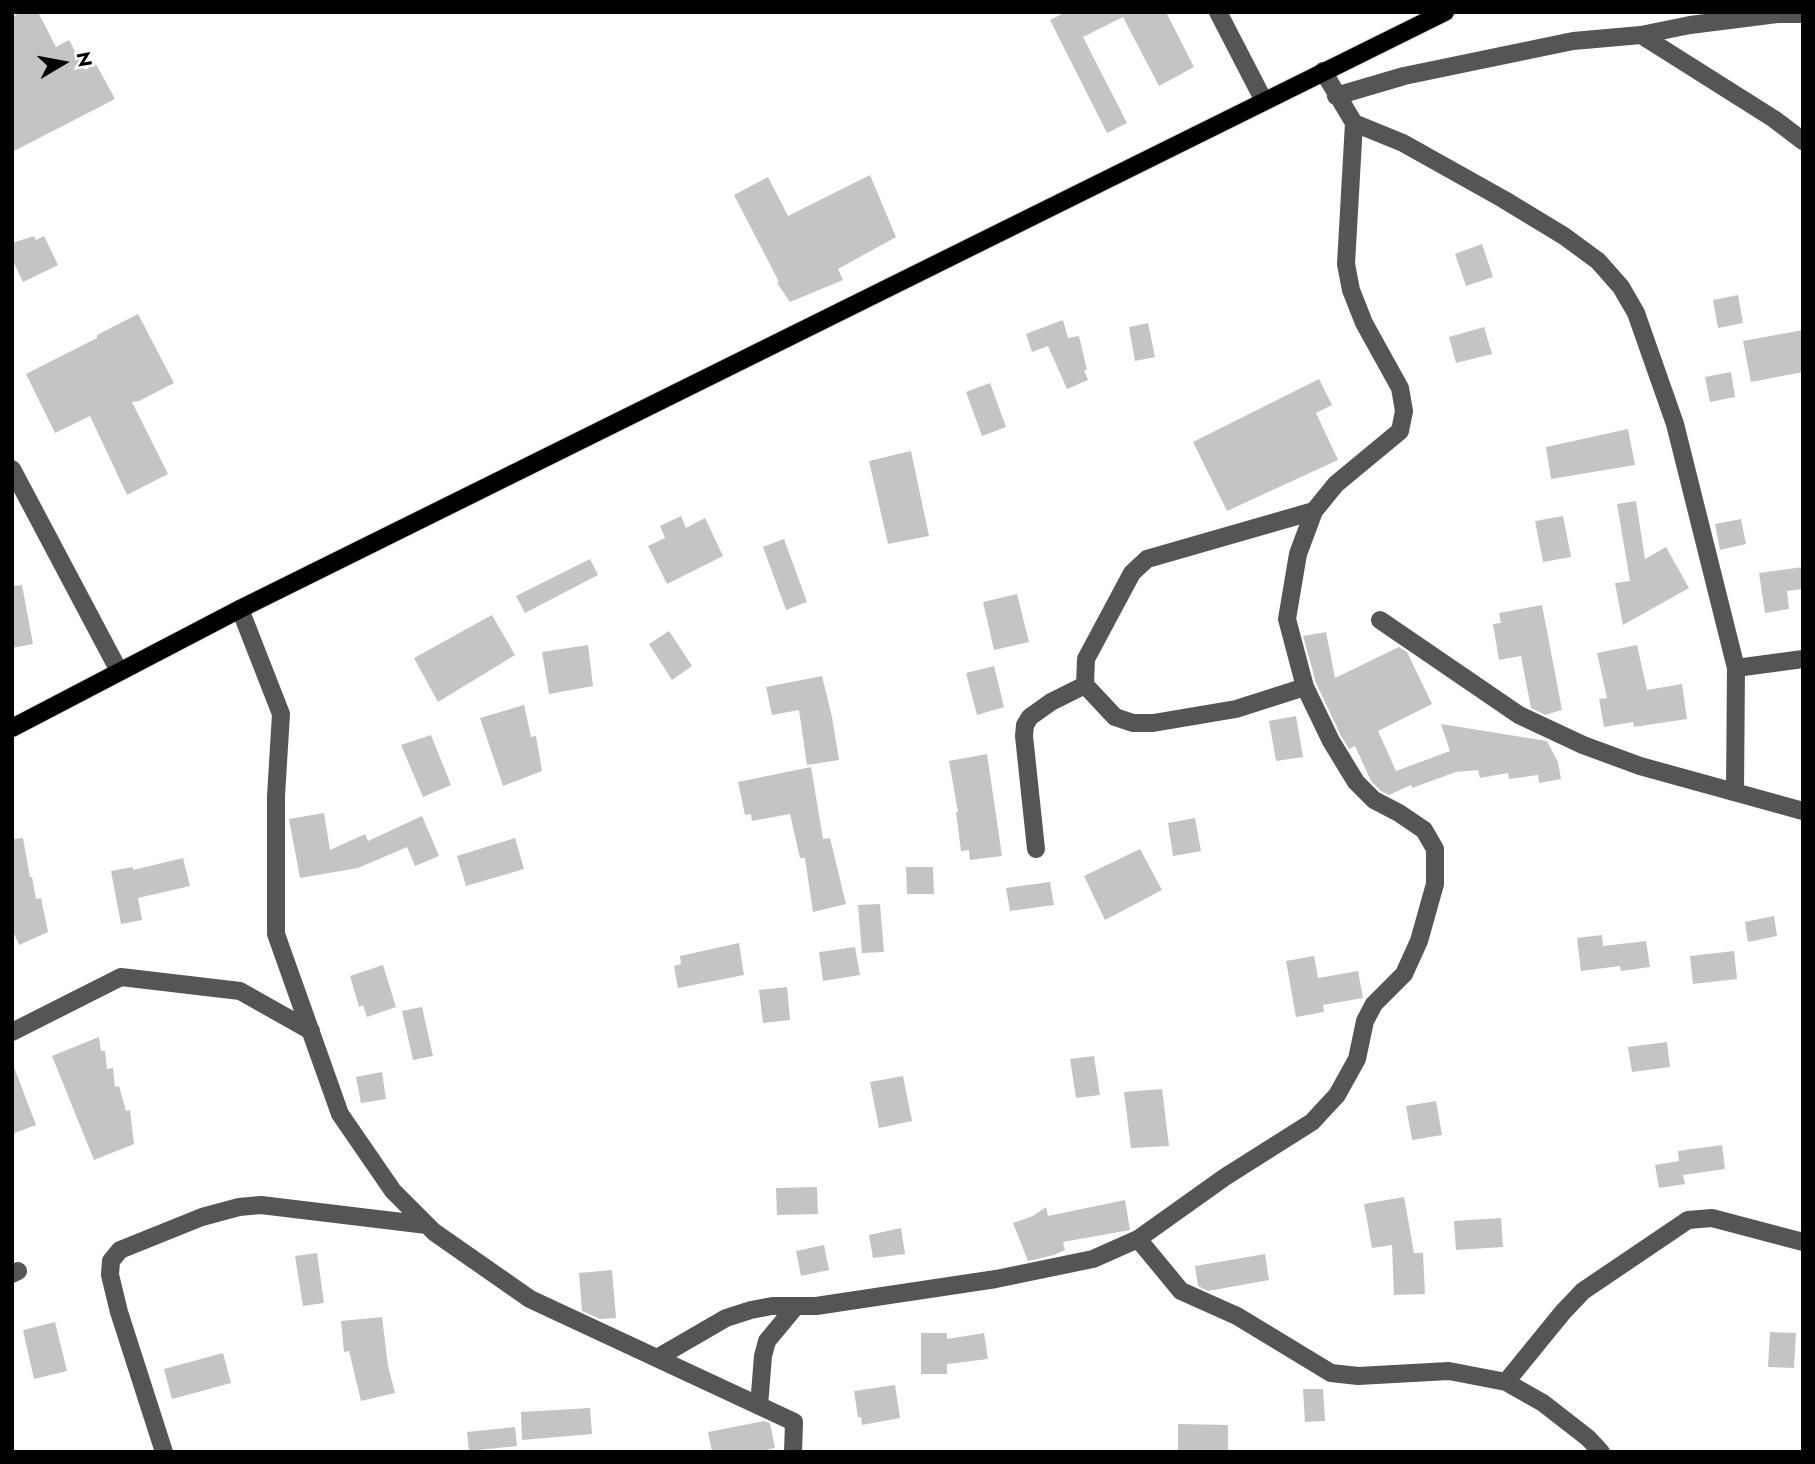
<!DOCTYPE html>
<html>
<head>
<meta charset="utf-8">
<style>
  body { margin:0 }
  #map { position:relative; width:1815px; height:1464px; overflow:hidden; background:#fff; font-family:Jost,sans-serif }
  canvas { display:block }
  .frame { position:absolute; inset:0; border:14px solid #000; pointer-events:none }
  .north { position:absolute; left:28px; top:28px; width:70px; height:70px; -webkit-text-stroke:5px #fff; paint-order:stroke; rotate:80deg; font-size:19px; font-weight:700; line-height:28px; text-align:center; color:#000 }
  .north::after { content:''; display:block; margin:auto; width:24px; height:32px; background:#000; clip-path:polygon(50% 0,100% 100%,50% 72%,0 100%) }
</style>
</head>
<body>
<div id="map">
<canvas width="1815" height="1464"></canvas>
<div class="frame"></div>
<div class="north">N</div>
</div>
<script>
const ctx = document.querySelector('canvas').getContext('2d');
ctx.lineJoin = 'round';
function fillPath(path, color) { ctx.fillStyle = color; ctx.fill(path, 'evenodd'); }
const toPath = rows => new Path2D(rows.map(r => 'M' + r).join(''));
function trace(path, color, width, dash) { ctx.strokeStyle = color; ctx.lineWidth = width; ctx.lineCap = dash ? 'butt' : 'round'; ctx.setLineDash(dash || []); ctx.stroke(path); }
fillPath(toPath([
  [22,12,38,12,56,47,69,40,85,70,96,64,115,99,12,152,12,17],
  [1066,12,1166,12,1194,67,1159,86,1123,17,1083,37,1127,123,1107,133,1050,20],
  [870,175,896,237,838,269,843,280,790,302,777,283,779,282,734,195,768,177,788,216],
  [34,236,36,240,44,236,58,265,23,282,12,259,12,243],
  [1482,244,1493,277,1466,286,1455,254],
  [1738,295,1743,323,1718,328,1713,300],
  [138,314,174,383,139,401,132,402,168,474,127,495,90,416,55,433,26,374,97,338,97,335],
  [1063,320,1068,338,1079,336,1087,370,1084,370,1088,380,1067,389,1048,346,1032,352,1026,334],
  [1148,323,1155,357,1135,361,1129,327],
  [1484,327,1492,354,1456,363,1449,337],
  [1803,330,1803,372,1751,382,1743,341],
  [1731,372,1735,397,1710,402,1705,377],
  [1319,379,1332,405,1316,413,1338,460,1227,511,1193,442],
  [990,383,1006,427,982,436,966,392],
  [1628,429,1635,465,1551,479,1546,447],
  [911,451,929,536,888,544,869,461],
  [1636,501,1645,559,1666,547,1689,588,1623,625,1615,583,1630,581,1617,504],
  [681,516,686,528,705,518,723,556,667,584,648,546,665,538,660,526],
  [1563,516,1571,557,1543,562,1535,521],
  [1741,519,1746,544,1720,550,1715,524],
  [784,539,807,602,786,610,763,547],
  [590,559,598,575,525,613,516,596],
  [1803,567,1803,589,1787,591,1789,609,1765,613,1759,573],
  [22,585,33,644,12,648,12,586],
  [1017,594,1029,642,994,650,983,602],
  [1542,605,1562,710,1545,715,1531,708,1521,656,1499,660,1493,624,1501,623,1499,613],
  [492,615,515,655,438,702,414,658],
  [669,631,692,666,672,680,649,644],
  [1326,632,1335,678,1399,647,1407,652,1432,704,1378,731,1396,771,1450,751,1441,724,1547,741,1558,762,1561,779,1539,783,1538,775,1509,779,1508,773,1480,778,1478,770,1456,772,1412,788,1411,785,1389,795,1381,791,1371,781,1355,746,1349,749,1341,736,1316,683,1303,636],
  [588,645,593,686,549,694,542,652],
  [1637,645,1647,690,1682,684,1687,719,1634,727,1633,722,1604,727,1599,699,1607,698,1597,653],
  [994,666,1004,707,977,715,966,673],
  [822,676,832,717,839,760,807,765,799,710,772,715,766,687],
  [524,705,531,737,536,736,542,771,503,786,480,718],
  [1296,716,1303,757,1276,761,1269,721],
  [431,735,451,785,423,797,401,745],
  [987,754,1002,856,970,860,969,850,961,851,956,812,958,812,949,761],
  [811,767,823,839,830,838,846,904,813,912,805,858,800,858,790,814,752,821,751,814,745,815,738,782],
  [324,813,330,850,365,834,368,841,422,816,439,856,415,866,407,847,358,868,300,878,289,819],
  [1195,818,1201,851,1173,856,1168,823],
  [23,838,30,877,32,877,36,899,41,898,48,932,19,945,12,929,12,839],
  [515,838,524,869,466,886,457,856],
  [1140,849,1162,890,1105,920,1084,876],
  [183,858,190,886,138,898,142,920,121,924,111,871,133,867,133,870],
  [906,867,933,867,934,894,907,894],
  [1050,882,1054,905,1010,911,1006,888],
  [880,904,884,952,862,953,858,905],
  [1774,916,1777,936,1748,942,1745,922],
  [1602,935,1603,946,1646,941,1650,967,1621,971,1620,966,1581,971,1577,938],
  [739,943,744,975,678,988,674,966,681,964,680,956],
  [855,947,860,975,823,981,819,952],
  [1734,951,1737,979,1693,984,1690,956],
  [1314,956,1318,978,1358,971,1363,998,1323,1005,1324,1012,1296,1017,1286,961],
  [383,965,396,1007,367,1017,363,1005,359,1007,350,976],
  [787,987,790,1020,763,1023,759,990],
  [422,1007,433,1056,413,1060,402,1011],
  [99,1037,101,1051,105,1051,107,1069,113,1068,115,1087,119,1086,126,1111,130,1110,134,1144,94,1160,52,1056],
  [1667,1042,1670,1067,1632,1072,1628,1047],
  [1094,1056,1100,1095,1076,1098,1070,1059],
  [12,1067,14,1067,36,1125,12,1134],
  [382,1072,386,1099,361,1103,356,1077],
  [903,1076,912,1121,879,1128,870,1082],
  [1162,1089,1169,1146,1131,1148,1124,1092],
  [1436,1101,1442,1135,1412,1140,1406,1106],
  [1722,1145,1725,1169,1683,1175,1685,1184,1659,1188,1655,1165,1679,1161,1678,1151],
  [817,1187,818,1214,777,1215,776,1188],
  [1404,1197,1414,1253,1423,1253,1425,1294,1394,1295,1392,1245,1372,1248,1364,1204],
  [1125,1200,1130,1230,1063,1242,1065,1250,1054,1255,1028,1261,1013,1223,1033,1216,1046,1207,1048,1216],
  [1501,1218,1503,1247,1456,1250,1454,1221],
  [901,1228,905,1254,873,1258,869,1235],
  [824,1245,829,1270,801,1276,796,1251],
  [317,1253,324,1303,303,1306,295,1256],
  [1265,1254,1269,1280,1208,1291,1198,1286,1195,1266],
  [612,1270,616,1318,600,1319,582,1311,579,1273],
  [382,1317,388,1366,395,1393,361,1401,349,1351,344,1352,341,1321],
  [55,1322,67,1371,34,1379,23,1330],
  [1770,1332,1796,1333,1794,1368,1768,1367],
  [921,1333,947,1333,947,1339,984,1333,988,1359,947,1364,947,1374,921,1374],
  [223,1353,231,1383,172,1399,164,1369],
  [895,1385,900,1418,862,1425,861,1417,858,1417,854,1391],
  [1303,1389,1323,1389,1325,1421,1305,1422],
  [590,1408,592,1434,522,1440,521,1412],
  [764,1421,770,1423,775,1448,757,1452,712,1452,708,1432],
  [1178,1424,1228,1425,1228,1452,1178,1452],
  [515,1427,517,1446,469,1451,467,1432]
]), '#c4c4c4');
const major = toPath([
  [12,728,240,609,1445,12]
]);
trace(major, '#dbdbdb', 20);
trace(toPath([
  [1218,12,1264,101],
  [1641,35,1774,119,1803,141],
  [1323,71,1354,123,1403,143,1503,199,1564,236,1598,261,1621,287,1636,313,1675,424,1736,668,1735,791],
  [1336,96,1404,76,1573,41,1641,35,1690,25,1777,14,1803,14],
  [12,469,119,671],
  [240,609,281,714,276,796,276,934,340,1114,393,1191,434,1232,530,1299,794,1422,793,1452],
  [1380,620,1519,715,1583,745,1640,766,1803,811],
  [1736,668,1803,659],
  [1305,687,1236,709,1153,723,1133,723,1115,717,1085,685,1086,659,1132,573,1147,559,1314,511],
  [1036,849,1024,736,1025,725,1030,717,1051,702,1085,685],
  [12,1032,121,977,240,991,311,1031],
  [1138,1239,1181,1291,1237,1316,1331,1373,1358,1376,1449,1371,1506,1382,1543,1403,1588,1438,1601,1452],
  [12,1274,18,1271],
  [657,1358,726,1318,751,1310,772,1306,816,1306,996,1279,1093,1259,1138,1239,1225,1177,1312,1122,1337,1095,1357,1059,1365,1021,1374,1004,1404,974,1419,941,1435,884,1435,849,1424,830,1399,813,1374,800,1356,782,1331,741,1305,687,1287,619,1298,554,1314,511,1336,484,1400,431,1404,411,1400,388,1364,323,1351,290,1346,264,1354,123],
  [1506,1382,1563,1312,1583,1291,1688,1220,1712,1218,1803,1242],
  [759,1406,763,1356,767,1341,796,1306],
  [164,1452,119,1312,110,1275,111,1261,120,1250,202,1217,239,1207,261,1205,427,1225]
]), '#555', 18);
trace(major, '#000', 18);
</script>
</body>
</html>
